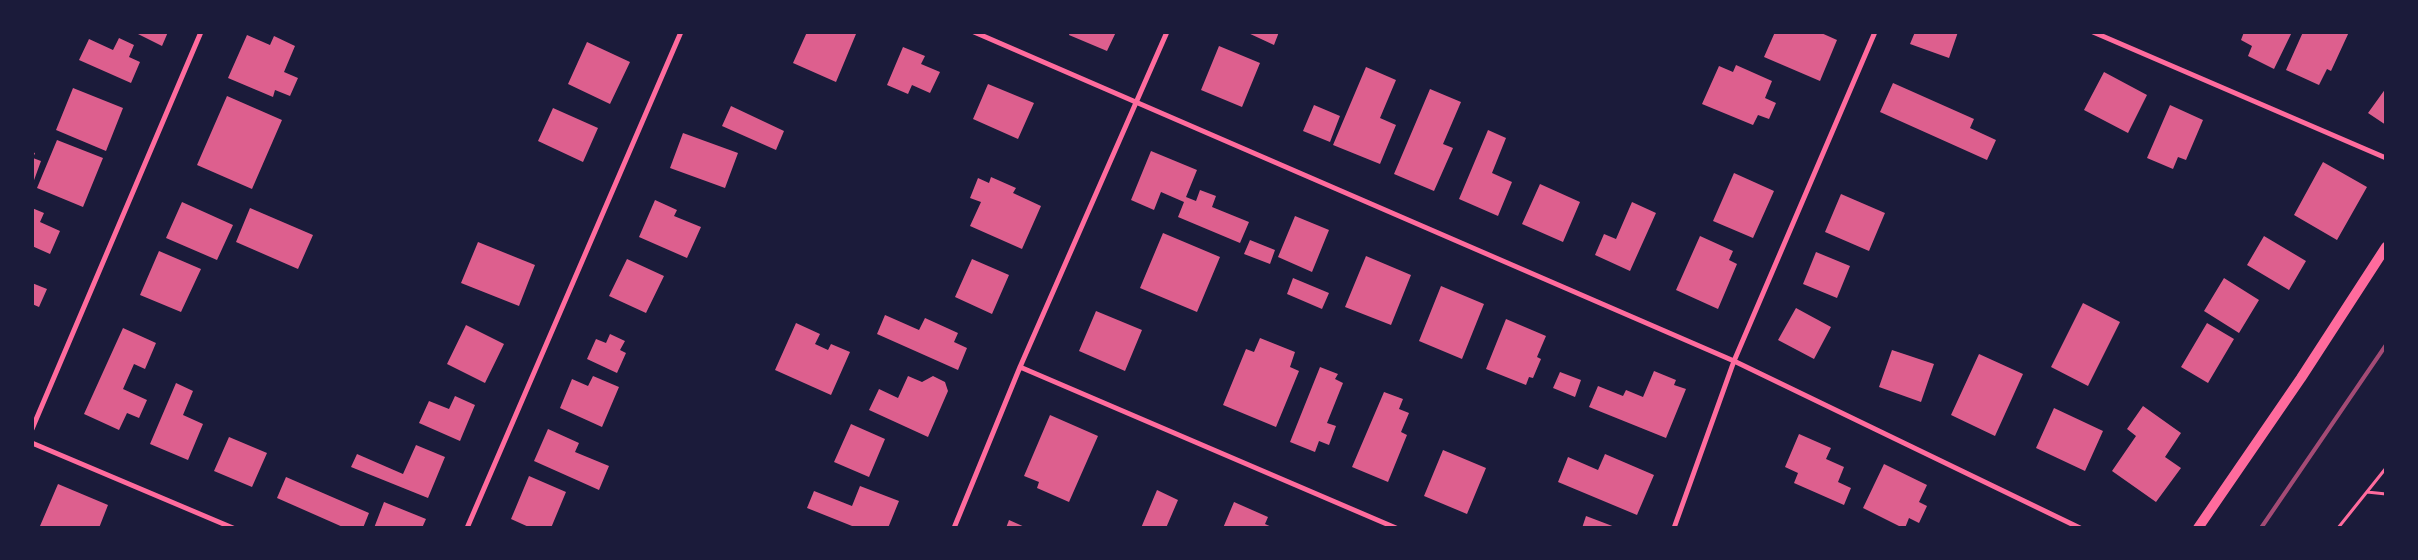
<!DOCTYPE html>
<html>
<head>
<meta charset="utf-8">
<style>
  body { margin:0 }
  #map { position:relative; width:2418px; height:560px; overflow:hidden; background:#1b1b3a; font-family:"Open Sans",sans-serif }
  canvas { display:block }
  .frame { position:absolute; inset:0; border:34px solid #1b1b3a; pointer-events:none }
</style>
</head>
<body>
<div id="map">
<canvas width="2418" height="560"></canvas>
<div class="frame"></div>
</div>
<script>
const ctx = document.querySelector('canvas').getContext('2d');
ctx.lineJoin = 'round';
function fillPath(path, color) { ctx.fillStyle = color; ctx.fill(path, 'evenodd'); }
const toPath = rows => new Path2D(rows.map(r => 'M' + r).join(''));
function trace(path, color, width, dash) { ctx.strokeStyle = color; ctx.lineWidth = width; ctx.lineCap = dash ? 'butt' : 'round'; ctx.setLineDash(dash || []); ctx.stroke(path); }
fillPath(toPath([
  [134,32,168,32,162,46],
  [807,32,851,32,856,34,836,82,793,63],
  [1070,32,1116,32,1107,51,1069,35],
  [1246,32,1279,32,1274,45],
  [1775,32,1819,32,1837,40,1820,81,1764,57],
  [1915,32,1958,32,1949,58,1910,44],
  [2244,32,2292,32,2274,69,2248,56,2252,46,2241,40],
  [2303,32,2349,32,2331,71,2327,69,2319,85,2286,70],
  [247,35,270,45,274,36,295,46,284,72,298,78,290,96,275,90,273,97,228,78],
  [119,38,134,45,129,57,140,62,131,83,79,60,89,39,113,50],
  [587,42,630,62,610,104,568,84],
  [1219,46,1260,63,1242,107,1201,90],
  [903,47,925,56,921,64,940,72,930,93,912,85,908,94,887,85],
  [1736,65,1772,81,1765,98,1776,103,1769,119,1758,115,1753,125,1702,104,1719,66,1733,72],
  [1366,67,1396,80,1380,118,1396,125,1380,164,1333,145],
  [2104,72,2147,95,2128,133,2084,110],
  [1893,83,1974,119,1970,128,1996,140,1987,160,1880,112],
  [988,84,1034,103,1018,139,973,119],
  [73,88,123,108,106,151,56,130],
  [2386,88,2386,125,2368,113],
  [1430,89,1461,102,1443,144,1453,148,1434,191,1394,174],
  [227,96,282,120,252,189,197,165],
  [1314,105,1340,116,1330,142,1303,131],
  [2170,105,2203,120,2186,160,2178,157,2173,169,2147,158],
  [731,106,784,131,776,150,722,126],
  [553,108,598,128,583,162,538,141],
  [1488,130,1506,138,1492,173,1512,182,1498,216,1459,199],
  [683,133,738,153,725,188,670,168],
  [57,140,103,158,83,207,37,188],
  [1151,151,1197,170,1186,197,1196,201,1200,190,1216,196,1212,207,1249,222,1240,243,1178,217,1184,202,1161,192,1154,210,1131,200],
  [32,152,35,153,33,158,41,161,33,183],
  [2323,162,2367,187,2337,240,2294,215],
  [1734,173,1774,191,1753,238,1713,221],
  [991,177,1016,188,1013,193,1041,206,1022,249,970,226,981,202,970,198,978,178,989,183],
  [1540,184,1580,202,1563,242,1522,224],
  [1841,194,1885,213,1869,251,1825,232],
  [655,200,677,210,674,216,701,227,687,258,639,237],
  [182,202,233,225,217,260,166,238],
  [1632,202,1656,213,1630,271,1595,255,1604,234,1616,239],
  [32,208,44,213,40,222,60,231,50,254,32,246],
  [250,208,313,235,298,269,236,242],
  [1295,216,1329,230,1312,272,1278,257],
  [1163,233,1220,257,1197,312,1140,288],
  [1700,236,1733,251,1729,260,1737,264,1718,309,1676,290],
  [2264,236,2306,261,2289,290,2247,265],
  [1250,240,1275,250,1270,264,1244,254],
  [478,242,535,265,519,306,461,283],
  [159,251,201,269,181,312,140,295],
  [1816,252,1850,266,1837,298,1803,284],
  [1366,256,1411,275,1391,325,1345,307],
  [627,259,664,276,646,313,609,296],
  [972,259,1009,275,992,314,955,297],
  [1293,278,1329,293,1322,309,1287,294],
  [2224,278,2259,300,2239,333,2204,311],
  [32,283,47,289,39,307,32,304],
  [1441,286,1484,304,1462,359,1419,341],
  [2083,303,2120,322,2088,386,2051,367],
  [1796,308,1831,327,1814,359,1778,340],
  [1096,311,1142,330,1125,371,1079,351],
  [885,315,919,330,925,318,958,333,954,342,967,348,958,370,877,334],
  [1506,319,1546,336,1537,357,1541,359,1533,378,1529,377,1526,385,1486,369],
  [796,323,820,334,815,344,828,350,831,344,850,352,831,395,775,370],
  [2207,323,2234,339,2208,383,2181,367],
  [466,325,504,344,485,383,447,364],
  [123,328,156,343,145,369,134,364,123,389,147,400,139,418,127,413,119,430,84,414],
  [610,334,625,341,620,350,626,353,617,373,587,359,596,339,606,343],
  [1260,338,1295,352,1290,367,1299,371,1276,427,1223,405,1246,349,1254,352],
  [1892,350,1934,364,1921,402,1879,387],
  [1979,354,2023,374,1995,436,1951,415],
  [1320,367,1338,374,1335,379,1343,383,1327,423,1336,426,1329,445,1319,441,1315,452,1290,442],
  [1654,371,1676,380,1674,385,1686,389,1666,438,1589,407,1598,386,1623,396,1626,390,1643,397],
  [1560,372,1581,380,1575,397,1553,388],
  [593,376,619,387,602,427,560,408,572,379,588,386],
  [908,376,922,382,933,376,945,382,948,391,928,437,869,410,879,389,898,398],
  [176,383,193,391,183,415,203,424,188,460,150,444],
  [1384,392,1403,399,1399,409,1409,413,1401,432,1407,435,1388,482,1352,467],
  [455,396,475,405,460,441,419,423,429,401,449,409],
  [2143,406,2181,433,2165,457,2181,468,2156,502,2112,471,2136,436,2127,429],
  [2054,408,2103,431,2085,471,2036,448],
  [1050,415,1098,436,1069,502,1037,488,1039,482,1024,476],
  [851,424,885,439,869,477,834,462],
  [548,429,579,443,575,452,609,466,599,490,534,461],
  [1799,434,1831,448,1826,459,1844,467,1838,482,1851,488,1844,505,1794,483,1798,473,1785,467],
  [229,437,267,453,252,487,214,471],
  [416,445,445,457,428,498,351,467,357,454,403,474],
  [1443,450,1486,468,1467,514,1424,496],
  [1605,454,1654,475,1637,515,1558,482,1568,457,1598,470],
  [1884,464,1927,485,1919,502,1927,506,1919,523,1909,518,1905,528,1903,528,1863,508],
  [529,476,566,492,551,528,531,528,511,519],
  [286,477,369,513,363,528,345,528,277,498],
  [58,484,108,505,99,528,40,526],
  [860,486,899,501,888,528,857,528,807,508,814,491,852,506],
  [1157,490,1178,500,1166,528,1141,528],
  [384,502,426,519,422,528,374,528],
  [1234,502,1268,517,1265,524,1274,528,1223,528],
  [1586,516,1615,527,1615,528,1582,528],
  [1009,520,1027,528,1006,528]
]), '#dd5f8e');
trace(toPath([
  [2367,492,2386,494],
  [2338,528,2386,468]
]), '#ff6b9d', 3);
trace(toPath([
  [974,32,1734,361,2080,528],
  [2093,32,2386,158],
  [1020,367,1396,528],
  [32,429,201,32],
  [32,443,233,528],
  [467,528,681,32],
  [954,528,1020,367,1167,32],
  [1674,528,1734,361,1875,32]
]), '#ff6b9d', 5);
trace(toPath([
  [2198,528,2301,378,2386,247]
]), '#ff6b9d', 10);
trace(toPath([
  [2261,528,2386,345]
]), '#a44b75', 4);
</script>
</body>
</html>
